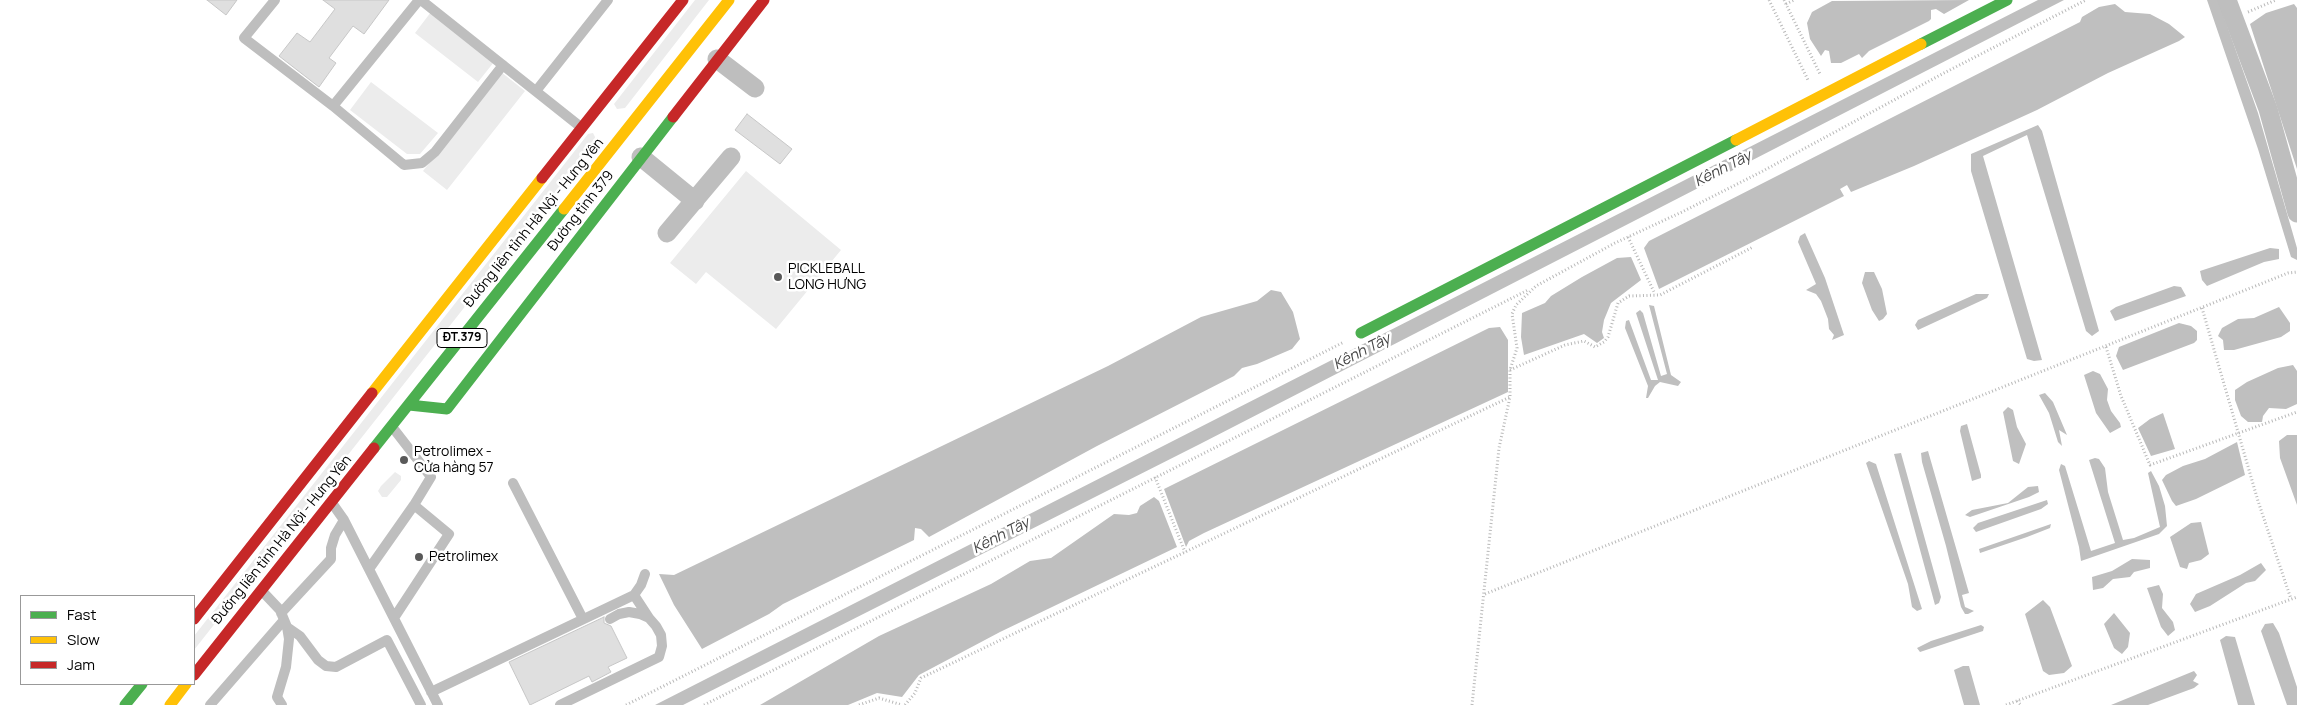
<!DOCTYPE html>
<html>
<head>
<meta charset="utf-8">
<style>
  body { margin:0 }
  #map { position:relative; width:2297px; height:705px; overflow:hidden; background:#fff; font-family:Manrope,sans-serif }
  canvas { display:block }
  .legend { position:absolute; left:20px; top:595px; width:175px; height:90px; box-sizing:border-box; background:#fff; border:1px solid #999; margin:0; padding:6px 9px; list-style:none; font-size:15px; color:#000 }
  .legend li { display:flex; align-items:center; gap:10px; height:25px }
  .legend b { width:25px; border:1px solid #999 }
</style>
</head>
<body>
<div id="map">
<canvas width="2297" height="705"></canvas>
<ul class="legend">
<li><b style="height:6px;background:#4caf50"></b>Fast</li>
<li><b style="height:6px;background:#ffc107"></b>Slow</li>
<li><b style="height:6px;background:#c62828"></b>Jam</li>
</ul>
</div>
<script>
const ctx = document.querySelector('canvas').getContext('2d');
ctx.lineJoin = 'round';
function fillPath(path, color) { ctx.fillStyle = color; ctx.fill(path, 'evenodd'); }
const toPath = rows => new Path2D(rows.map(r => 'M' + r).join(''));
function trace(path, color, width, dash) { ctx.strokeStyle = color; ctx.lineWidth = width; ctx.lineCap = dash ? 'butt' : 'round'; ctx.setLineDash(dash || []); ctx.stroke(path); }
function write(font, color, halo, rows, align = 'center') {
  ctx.font = font + ' Manrope,sans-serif'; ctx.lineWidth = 5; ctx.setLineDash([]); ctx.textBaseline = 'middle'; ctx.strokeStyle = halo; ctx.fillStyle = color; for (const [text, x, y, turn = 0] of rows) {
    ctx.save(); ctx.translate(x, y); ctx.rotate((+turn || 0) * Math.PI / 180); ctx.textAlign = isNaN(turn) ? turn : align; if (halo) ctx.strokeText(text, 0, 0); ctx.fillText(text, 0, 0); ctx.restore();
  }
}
fillPath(toPath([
  [695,0,709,0,625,108,617,109,614,104],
  [431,12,494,62,478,82,415,33],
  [501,72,525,91,447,190,423,171],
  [371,82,438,133,420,154,407,154,350,110],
  [593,133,595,137,594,143,194,650,194,636,588,134],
  [746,171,841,250,776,329,706,272,696,284,670,263],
  [395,472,401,476,401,480,387,497,382,497,378,491,381,486]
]), '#ececec');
fillPath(toPath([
  [1969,0,1944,14,1936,9,1931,10,1931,19,1929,21,1869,51,1862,58,1859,54,1841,63,1831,63,1829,51,1825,50,1821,56,1810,39,1807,23,1812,12,1832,1],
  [2038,0,2064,0,1200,444,683,705,655,705],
  [2207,0,2218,0,2258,113,2297,248,2297,260,2291,257,2258,149],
  [2115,4,2125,12,2150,14,2169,24,2185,37,2179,41,2108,73,2037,110,1914,166,1851,192,1847,185,1840,189,1844,196,1659,289,1644,248,1649,241,2080,22,2082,17,2099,7],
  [2294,4,2297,8,2297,169,2250,24,2266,13],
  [2038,125,2042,131,2099,331,2092,336,2086,331,2027,135,1983,156,2042,360,2034,361,2027,359,1971,171,1971,154],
  [1805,233,1825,278,1844,335,1832,340,1834,335,1829,329,1828,319,1821,301,1816,294,1806,290,1816,284,1798,242,1800,236],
  [2270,248,2279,249,2279,259,2264,262,2207,286,2202,280,2200,271],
  [1631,257,1641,280,1611,303,1604,320,1602,332,1604,338,1597,343,1584,334,1524,355,1521,337,1522,313,1545,303,1551,296,1582,277,1617,258],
  [1865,272,1874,272,1882,289,1887,314,1883,319,1879,321,1872,310,1862,283],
  [2174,286,2181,287,2186,296,2115,321,2110,311,2116,307],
  [1271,290,1281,292,1293,312,1300,339,1292,349,1257,364,1242,368,1234,376,1097,446,929,537,921,529,915,528,914,540,783,604,769,614,702,649,674,605,659,574,674,575,1108,366,1201,317,1257,301],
  [1976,294,1989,294,1987,298,1918,330,1915,325,1918,320],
  [1649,305,1654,306,1671,375,1681,382,1678,386,1660,382,1655,386,1648,398,1646,398,1648,386,1625,328,1626,321,1629,320,1651,380,1658,380,1636,313,1640,310,1643,313,1661,376,1667,374],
  [2279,307,2290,323,2290,331,2281,337,2234,350,2224,350,2223,340,2218,336,2222,328,2238,319,2254,318],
  [2179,323,2191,326,2197,331,2197,340,2194,343,2123,370,2116,356,2119,347],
  [1500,327,1508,340,1508,392,1204,533,1189,541,1186,547,1164,489,1489,328],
  [2293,365,2297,371,2297,404,2286,409,2269,408,2263,416,2262,422,2248,422,2241,416,2235,400,2235,390,2247,382,2278,368],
  [2093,371,2100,374,2108,389,2107,400,2111,411,2120,423,2121,427,2110,433,2096,413,2084,375],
  [2045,393,2053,402,2067,435,2059,430,2062,446,2058,442,2049,413,2039,395],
  [2008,407,2013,410,2017,427,2026,444,2019,464,2013,461,2003,412],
  [2163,413,2175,449,2151,456,2138,428,2150,419],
  [1967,424,1981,475,1981,478,1972,481,1960,431,1961,426],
  [2287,435,2297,435,2297,505,2280,458,2279,441],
  [2237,442,2245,475,2196,499,2176,506,2172,501,2162,480,2166,475,2183,466,2205,459],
  [1928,451,1969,593,1962,595,1965,607,1974,611,1968,614,1965,614,1961,607,1946,546,1922,462,1921,453],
  [1901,453,1941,597,1939,603,1935,605,1894,454],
  [2095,458,2099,459,2105,468,2108,492,2123,540,2134,538,2160,527,2148,473,2151,471,2159,486,2165,506,2167,526,2159,534,2081,561,2079,547,2059,470,2061,464,2065,466,2091,551,2115,543,2089,460],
  [1869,461,1876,464,1922,609,1917,611,1912,607,1908,584,1866,463],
  [2038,486,2039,492,2029,497,1970,517,1965,515,1972,510,2008,503,2028,487],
  [1154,497,1159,501,1177,547,1000,632,919,675,902,697,877,693,848,705,760,705,879,636,991,584,1030,561,1051,558,1114,514,1129,515,1137,513,1140,506],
  [2047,500,2048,504,2041,509,1976,532,1973,528,1978,523],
  [2201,522,2209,554,2201,560,2189,563,2187,569,2180,567,2170,537,2191,523],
  [2051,524,2050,528,2027,537,1980,553,1979,549],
  [2132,559,2150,560,2150,568,2134,572,2130,577,2113,579,2103,588,2093,590,2092,577,2112,571],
  [2261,563,2266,570,2255,581,2246,583,2210,606,2195,612,2190,604,2196,594,2240,575],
  [2159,585,2163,594,2162,608,2173,622,2175,630,2168,636,2161,627,2147,588],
  [2043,600,2050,607,2072,666,2064,673,2049,675,2043,671,2025,614],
  [2114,613,2130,633,2128,647,2122,654,2114,648,2104,624],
  [2273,623,2279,633,2297,687,2297,705,2287,705,2261,631,2265,624],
  [1981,625,1984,627,1983,631,1920,652,1917,648,1931,641],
  [2226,636,2235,637,2255,705,2238,705,2220,640],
  [1963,666,1969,666,1980,705,1964,705,1954,670],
  [2194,671,2197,675,2193,681,2199,684,2194,688,2148,705,2111,705]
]), '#bfbfbf');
const building = toPath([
  [207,0,237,0,226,15,207,0],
  [323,0,389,0,364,34,353,26,329,58,336,63,319,87,279,56,297,33,310,42,335,9,323,0],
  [747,114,792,149,780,164,735,130,747,114],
  [604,617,604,623,611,626,627,658,608,667,611,672,592,682,589,676,530,705,509,662,604,617]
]);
fillPath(building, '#dfdfdf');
trace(building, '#c7c7c7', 1);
trace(toPath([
  [1769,0,1808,80],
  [1784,0,1820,74],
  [1786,4,1794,0],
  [2248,12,2276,0],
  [1628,237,1655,294],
  [2202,308,2258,501,2291,599],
  [2106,347,2121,396,2150,465,2297,412],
  [1510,370,1565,345,1584,341,1595,347,1604,342,1608,337,1618,303,1629,296,1660,295,1753,247],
  [1155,477,1185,552],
  [1485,594,2288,273,2297,272],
  [2017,701,2021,705],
  [626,705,1344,342],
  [704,705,1528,290],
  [859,705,879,698,902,705],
  [905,705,915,693,921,678,1510,397],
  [1472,705,1499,448,1510,397,1510,370,1517,348,1512,314,1516,305,1536,286,1615,243,1682,212,1761,172,1944,73,2086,0],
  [2006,705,2297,597]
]), '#b9b9b9', 3, [1, 2.5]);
trace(toPath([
  [275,0,244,38,333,106],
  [419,0,333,106,404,165,422,163,435,152,503,65],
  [421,0,582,128],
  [536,91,608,0],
  [393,428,431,477,414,505,449,534,394,618],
  [513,483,583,619],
  [332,503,344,520,438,705],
  [369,569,414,505],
  [262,591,280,610,287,627,289,639,286,667,277,697,282,705],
  [634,595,641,585,645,574],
  [281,613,331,559,331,548,335,535,344,520],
  [287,627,300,636,318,660,326,666,336,667,387,640,421,705],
  [431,692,634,595,649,618],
  [210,705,284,620],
  [560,705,659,657,662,646,661,635,656,626,649,618,640,614,629,612,619,614,610,619]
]), '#bebebe', 10);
trace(toPath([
  [2227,0,2268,109,2297,213],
  [717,59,755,88],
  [641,157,695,201],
  [667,233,731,157]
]), '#bebebe', 19);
trace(toPath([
  [1921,44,2007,0],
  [1361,333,1736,140],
  [409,405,447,409,673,117],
  [374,448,564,209],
  [125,705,142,684]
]), '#4caf50', 11);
trace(toPath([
  [1736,140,1921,44],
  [564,209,729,0],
  [372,393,542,178],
  [170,705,186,684]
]), '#ffc107', 11);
trace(toPath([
  [673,117,764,0],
  [542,178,683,0],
  [194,619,372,393],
  [194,675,374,448]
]), '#c62828', 11);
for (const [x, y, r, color] of [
  [778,277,5,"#595959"],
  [404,460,5,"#595959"],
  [419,557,5,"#595959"]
]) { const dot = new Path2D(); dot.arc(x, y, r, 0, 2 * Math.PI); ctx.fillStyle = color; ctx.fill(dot); trace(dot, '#fff', 2); }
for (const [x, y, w] of [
  [462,338,50]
]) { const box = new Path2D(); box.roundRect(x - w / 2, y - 9.5, w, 19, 4); ctx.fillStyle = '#fff'; ctx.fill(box); trace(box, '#000', 1); }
write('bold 12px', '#000', null, [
  ["ĐT.379",462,338]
]);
write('14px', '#000', '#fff', [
  ["Đường tỉnh 379",581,211,-52],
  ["Đường liên tỉnh Hà Nội - Hưng Yên",534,223,-51],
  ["Đường liên tỉnh Hà Nội - Hưng Yên",282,540,-51]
]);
write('14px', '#000', '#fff', [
  ["PICKLEBALL",788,269],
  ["LONG HƯNG",788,285],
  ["Petrolimex -",414,452],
  ["Cửa hàng 57",414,468],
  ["Petrolimex",429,557]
], 'left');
write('italic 15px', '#444', '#fff', [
  ["Kênh Tây",1723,169,-27],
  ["Kênh Tây",1362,352,-27],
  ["Kênh Tây",1001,536,-27]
]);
</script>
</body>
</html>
